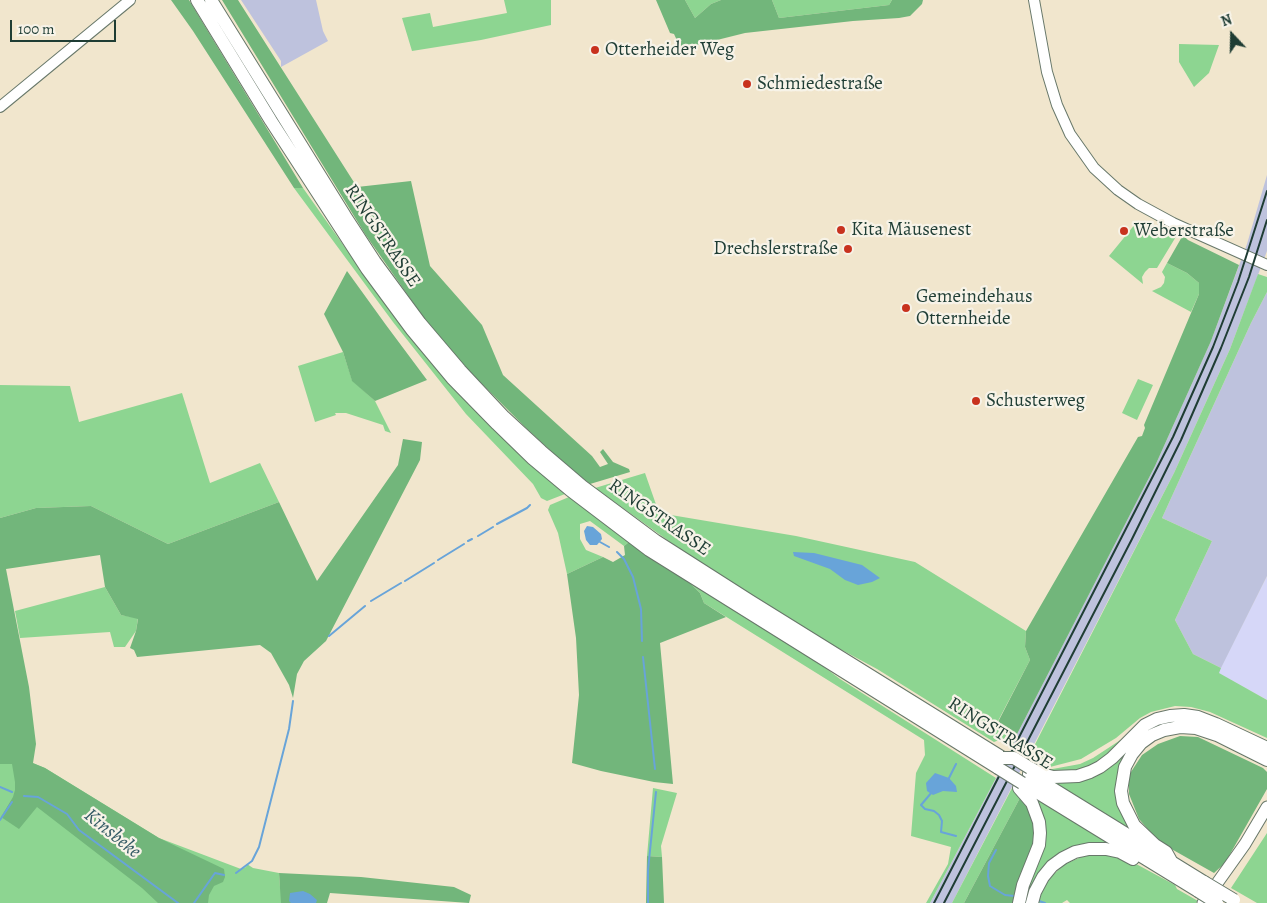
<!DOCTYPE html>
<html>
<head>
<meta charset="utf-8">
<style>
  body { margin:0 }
  #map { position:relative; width:1267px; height:903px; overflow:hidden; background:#f1e6cd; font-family:Alegreya,serif }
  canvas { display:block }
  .north { position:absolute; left:1207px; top:10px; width:50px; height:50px; -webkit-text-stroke:4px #f7f3e8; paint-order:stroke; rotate:339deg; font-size:14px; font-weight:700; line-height:20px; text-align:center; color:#1f3d34 }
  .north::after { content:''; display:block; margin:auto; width:18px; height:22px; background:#1f3d34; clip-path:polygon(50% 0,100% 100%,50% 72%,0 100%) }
  .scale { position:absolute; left:10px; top:20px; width:106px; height:22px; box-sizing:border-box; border:2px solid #1f3d34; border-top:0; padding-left:6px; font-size:15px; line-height:18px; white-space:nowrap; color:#1f3d34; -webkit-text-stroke:4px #f7f3e8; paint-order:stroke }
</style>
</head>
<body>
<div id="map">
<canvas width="1267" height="903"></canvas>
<div class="north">N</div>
<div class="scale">100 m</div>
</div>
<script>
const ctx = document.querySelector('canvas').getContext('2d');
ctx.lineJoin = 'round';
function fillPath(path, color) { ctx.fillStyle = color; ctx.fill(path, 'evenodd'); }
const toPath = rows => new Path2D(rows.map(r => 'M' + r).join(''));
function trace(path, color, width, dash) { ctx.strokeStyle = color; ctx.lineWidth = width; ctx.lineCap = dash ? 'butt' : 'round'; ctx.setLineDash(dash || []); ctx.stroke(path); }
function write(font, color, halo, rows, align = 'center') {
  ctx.font = font + ' Alegreya,serif'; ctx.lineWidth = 4.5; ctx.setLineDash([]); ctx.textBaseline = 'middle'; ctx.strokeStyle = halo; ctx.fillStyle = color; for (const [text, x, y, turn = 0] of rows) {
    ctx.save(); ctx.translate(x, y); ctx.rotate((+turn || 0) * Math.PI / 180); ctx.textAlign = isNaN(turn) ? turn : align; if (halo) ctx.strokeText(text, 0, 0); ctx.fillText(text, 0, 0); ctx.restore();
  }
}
fillPath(toPath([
  [1267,576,1267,700,1218,673]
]), '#d6d7f8');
fillPath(toPath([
  [241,0,316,0,323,31,328,41,281,67,281,61],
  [1267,175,1267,251,1230,349,1174,473,952,903,930,903,1012,748,1015,738,1155,466,1211,341,1247,244],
  [1267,292,1267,576,1221,668,1193,654,1175,620,1212,541,1162,518,1251,323]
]), '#bec2dd');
fillPath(toPath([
  [504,0,551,0,551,25,481,40,412,51,402,18,430,13,433,27,507,13],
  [685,0,721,0,711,4,695,18],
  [772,0,892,0,889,5,779,18],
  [1179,44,1219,45,1209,73,1194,87,1179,62],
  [294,188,303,188,373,287,464,398,487,423,531,465,565,494,547,501,541,498,533,484,466,414,393,322],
  [1139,221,1143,221,1177,235,1157,268,1149,268,1145,272,1142,277,1143,284,1109,256,1136,223],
  [1167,263,1187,273,1199,283,1199,294,1191,312,1152,291,1161,287,1164,283,1165,277,1162,272],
  [1258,274,1267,277,1267,292,1251,323,1162,518,1212,541,1175,620,1193,654,1221,668,1219,673,1267,700,1267,738,1210,712,1191,707,1175,706,1151,712,1140,718,1116,738,1081,759,1050,767,1038,764,1028,758,1174,473,1230,349],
  [343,352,352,380,375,401,391,433,385,431,383,425,346,413,335,413,336,415,315,422,298,366],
  [1138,379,1153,385,1137,420,1122,413],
  [0,385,70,386,79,422,182,393,210,483,260,463,279,502,168,544,91,506,36,508,0,518],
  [645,473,659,513,796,536,915,562,1026,631,1025,647,1030,660,998,721,1015,738,1012,748,999,740,994,742,877,669,816,636,716,575,595,488],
  [569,497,629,542,624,546,590,521,580,524,580,539,586,550,603,557,567,574,558,533,548,510,550,505],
  [689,582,811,657,840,679,996,778,930,903,926,903,948,864,951,847,911,836,916,773,925,755,924,740,704,603,700,593],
  [105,587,121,615,138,618,136,631,125,647,114,647,110,632,20,638,15,611],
  [1179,712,1124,740,1089,769,1061,774,1047,770,1080,764,1093,758,1122,739,1134,727,1144,720],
  [1174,719,1217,731,1151,732,1118,780,1143,839,1043,777,1073,780,1148,727],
  [0,754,32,763,45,768,159,838,241,869,246,867,247,864,253,868,279,873,280,887,313,903,0,903],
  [653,788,677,793,661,846,662,857,647,856],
  [1012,788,1021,796,964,903,952,903],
  [1028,792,1120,848,1074,848,1030,892,1026,890],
  [1267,833,1267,903,1257,903,1231,888],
  [1106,854,1138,865,1175,885,1177,889,1198,901,1196,903,1070,903,1067,900,1062,903,1038,903,1042,889,1053,875,1065,864,1086,855]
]), '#8dd591');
fillPath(toPath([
  [171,0,189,0,303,188,294,188,193,31],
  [222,0,238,0,357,187,411,181,430,266,482,325,503,375,592,456,600,467,608,464,600,452,603,449,613,462,629,469,630,472,590,484,567,466,525,427,461,363,421,314,365,234],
  [656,0,685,0,695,18,711,4,721,0,772,0,779,18,889,5,892,0,923,0,922,4,910,16,899,18,853,21,745,33,681,49,674,34,670,33],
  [1183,235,1188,240,1239,265,1211,341,1155,466,1015,738,998,722,1030,660,1025,647,1026,631,1138,437,1142,436,1145,428,1144,425,1199,294,1199,283,1187,273,1167,263],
  [347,271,386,325,427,380,375,401,352,381,343,352,324,314],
  [403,439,422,442,420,460,326,641,304,661,297,674,293,698,289,685,271,653,260,645,137,657,134,650,130,648,136,631,138,619,121,615,105,587,100,555,6,569,29,687,36,744,33,763,45,768,159,838,224,869,225,877,223,882,214,886,209,895,208,903,158,903,142,888,37,807,19,829,1,817,13,797,15,790,15,782,12,764,0,764,0,518,36,508,91,506,168,544,279,502,317,581,398,465],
  [629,542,659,564,689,582,700,593,704,603,726,617,660,643,673,784,654,782,601,771,572,763,579,695,576,638,567,574,603,557,613,562,625,555,624,546],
  [1180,736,1198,737,1263,768,1267,772,1267,789,1225,863,1214,873,1159,842,1139,819,1129,794,1129,775,1142,755,1158,744],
  [1021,796,1033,815,1035,840,1014,903,964,903],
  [647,856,662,857,664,903,646,903],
  [279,873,361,877,454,887,471,895,469,903,330,893,327,903,281,903]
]), '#72b67b');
fillPath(toPath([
  [587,526,593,527,601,534,602,539,597,545,590,545,586,540,584,531],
  [793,552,814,553,862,565,880,578,872,582,858,585,845,580,830,569,794,556],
  [935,773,949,778,956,786,957,792,943,791,933,795,927,791,926,783],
  [303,891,310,894,317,900,316,903,291,903,289,901,290,893]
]), '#68a4d9');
trace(toPath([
  [497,524,527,508,530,505],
  [478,536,493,527],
  [468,541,472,539],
  [600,542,609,547],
  [617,552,624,559,633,577,641,609,642,641],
  [438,560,464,544],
  [405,581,434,563],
  [371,601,401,583],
  [329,636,365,606],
  [643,657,655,769],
  [948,780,956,764],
  [0,787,12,792],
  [932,792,921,805,925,809,934,811,939,815,942,821,941,832,956,836],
  [24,796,38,797,67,814,79,830,178,903],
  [0,820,12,802],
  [996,850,989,863,988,876,990,886,1005,895,1014,896],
  [236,873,252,861,259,847,289,729,293,701],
  [1039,901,1045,903],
  [194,903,215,873,224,875],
  [648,903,648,870,656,792]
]), '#68a4d9', 2);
const secondary = toPath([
  [1034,0,1047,72,1057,105,1070,134,1094,168,1118,190,1138,204,1173,223,1267,265],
  [0,107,130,0]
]);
const primary = toPath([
  [1203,903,1245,844,1267,807]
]);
const highway = toPath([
  [197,0,271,121,367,269,412,330,452,378,497,424,533,459,570,490,649,550,998,768],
  [211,0,345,216,375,262,420,323,460,370,504,417,541,451,582,486,656,541,750,601,1003,758],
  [1030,768,1042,774,1053,777,1078,776,1090,772,1100,767,1112,758,1145,725,1157,719,1170,716,1184,715,1198,717,1216,724,1267,748],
  [1029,774,1204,882],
  [1022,783,1198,891],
  [1171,861,1166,852,1155,845,1134,825,1123,803,1121,791,1125,767,1132,754,1141,743,1152,735,1164,730,1180,727,1196,728,1217,735,1267,760],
  [1019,903,1023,885,1039,845,1040,833,1039,822,1032,803,1019,788],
  [1032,903,1035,892,1043,877,1052,866,1063,858,1075,852,1089,849,1106,849,1120,852,1133,859]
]);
trace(secondary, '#68786a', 12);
trace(primary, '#68786a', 13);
trace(highway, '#68786a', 14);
trace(secondary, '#fff', 10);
trace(primary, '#fff', 11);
trace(highway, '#fff', 12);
trace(toPath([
  [934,903,1173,437,1213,347,1238,282,1267,191],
  [944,903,1132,539,1181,440,1221,348,1249,277,1267,220]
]), '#1f3d34', 2);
const highwayBridge = toPath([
  [1003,758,1014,758,1030,768],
  [998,768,1022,783],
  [1204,882,1234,900],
  [1198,891,1217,903]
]);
trace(highwayBridge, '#68786a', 14, []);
trace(highwayBridge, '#fff', 12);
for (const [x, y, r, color] of [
  [595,50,5,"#c8321e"],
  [747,84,5,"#c8321e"],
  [841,230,5,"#c8321e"],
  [1124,231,5,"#c8321e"],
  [848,249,5,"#c8321e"],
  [906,308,5,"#c8321e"],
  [976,401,5,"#c8321e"]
]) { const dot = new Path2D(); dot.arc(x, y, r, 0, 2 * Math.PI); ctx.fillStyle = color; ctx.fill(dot); trace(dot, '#f7f3e8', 2); }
write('19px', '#1f3d34', '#f7f3e8', [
  ["Otterheider Weg",605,50],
  ["Schmiedestraße",757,84],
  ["Kita Mäusenest",851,230],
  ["Weberstraße",1134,231],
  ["Drechslerstraße",838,249,"right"],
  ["Gemeindehaus",916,297],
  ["Otternheide",916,319],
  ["Schusterweg",986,401]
], 'left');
write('19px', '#1f3d34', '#f7f3e8', [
  ["RINGSTRASSE",382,236,56],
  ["RINGSTRASSE",659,518,35],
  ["RINGSTRASSE",1000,734,32]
]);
write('italic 20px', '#355c66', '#f7f3e8', [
  ["Kinsbeke",112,834,39]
]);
</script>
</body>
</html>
